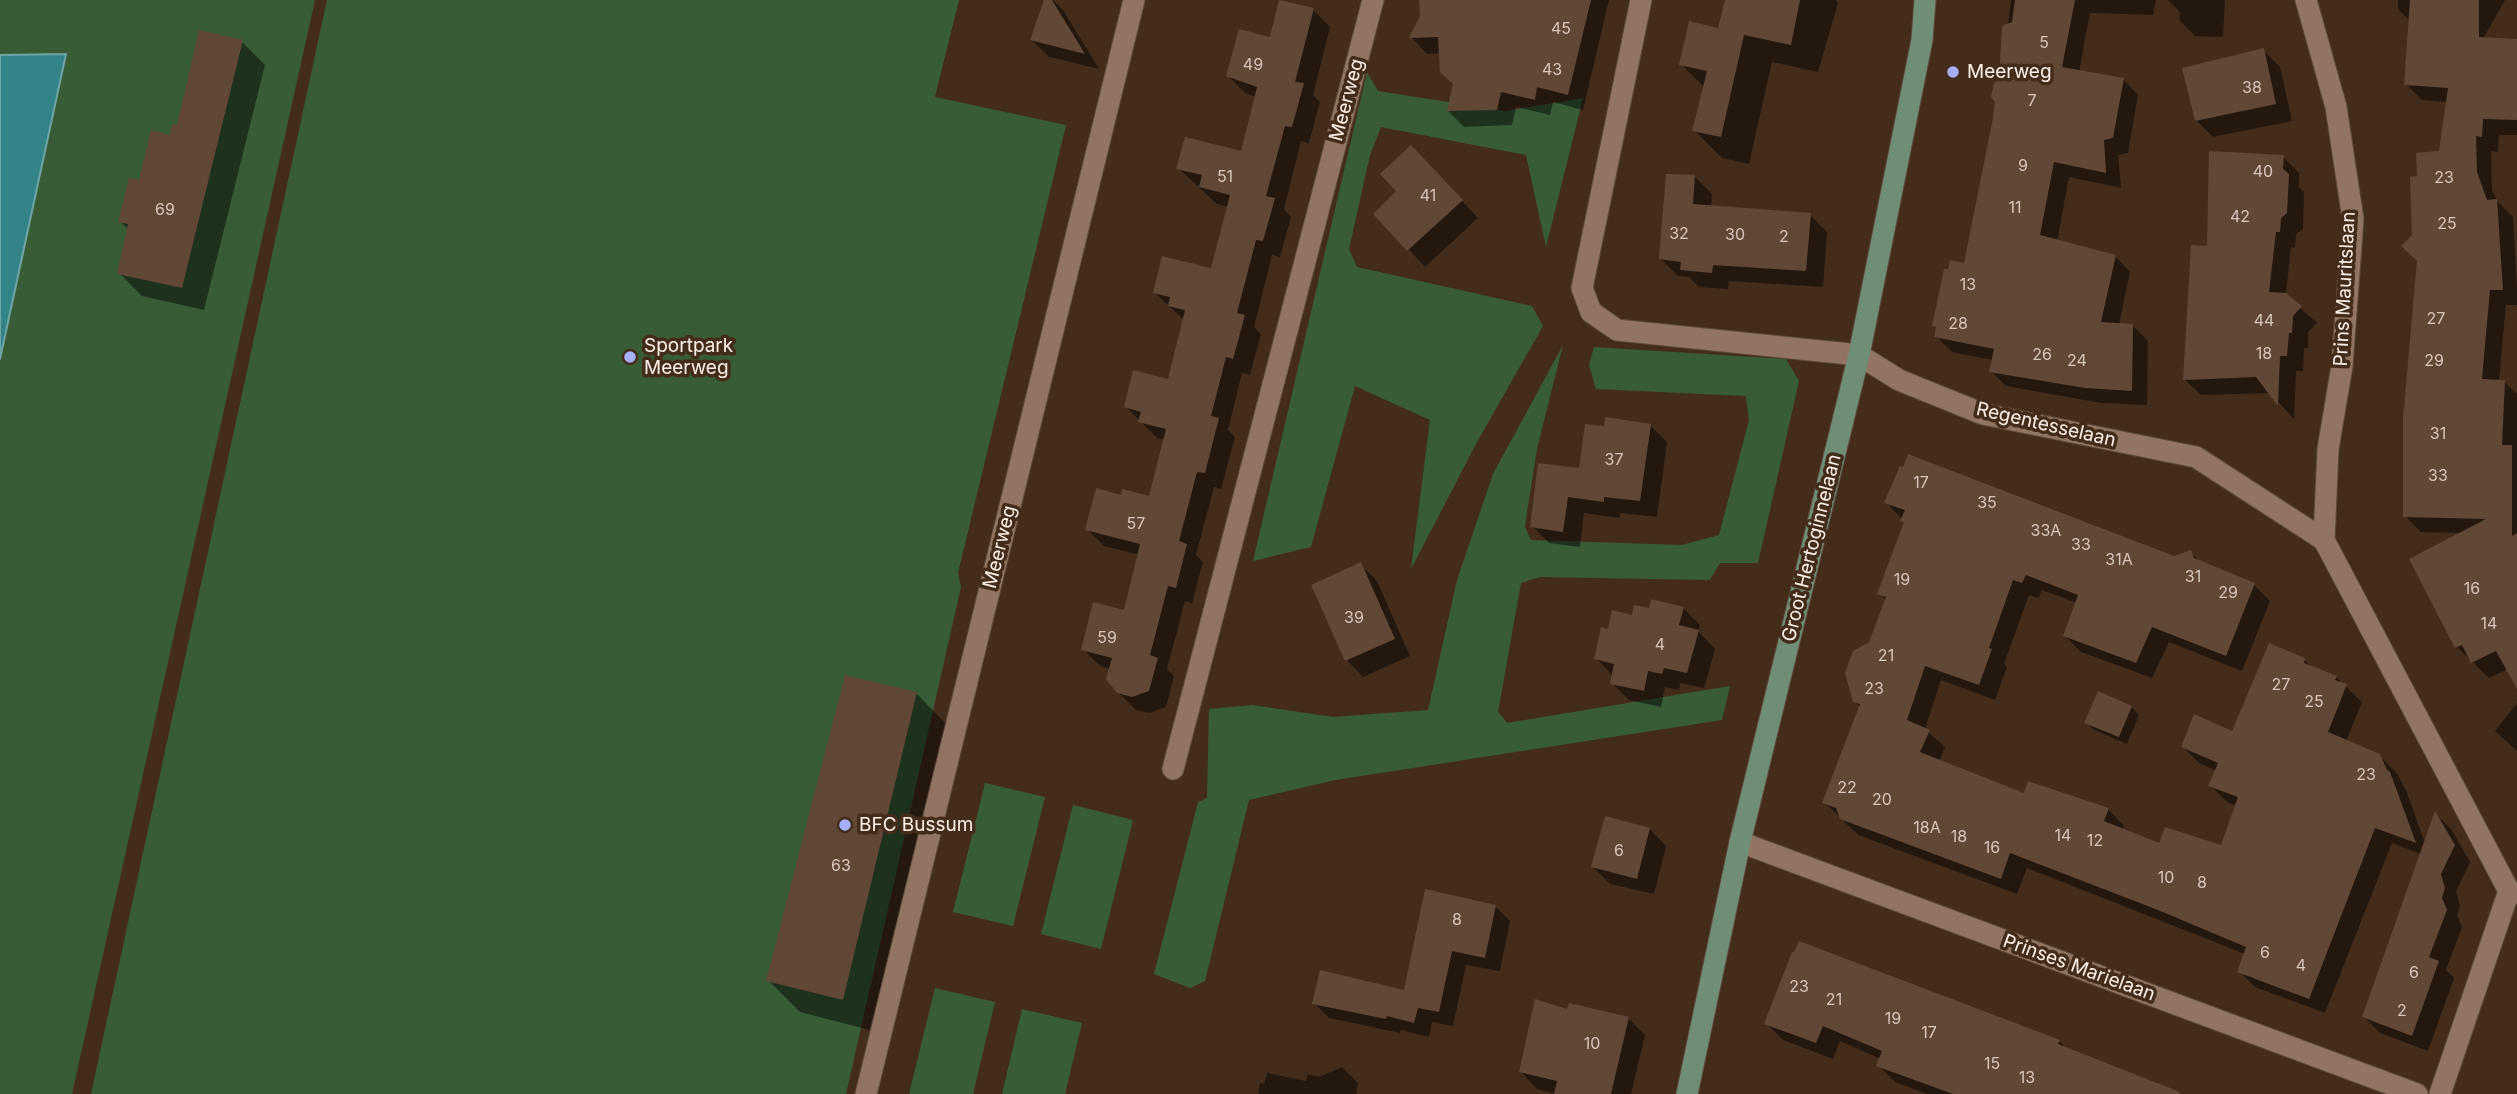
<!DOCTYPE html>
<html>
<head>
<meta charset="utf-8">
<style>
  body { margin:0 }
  canvas { display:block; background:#442c1b }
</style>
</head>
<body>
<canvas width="2517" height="1094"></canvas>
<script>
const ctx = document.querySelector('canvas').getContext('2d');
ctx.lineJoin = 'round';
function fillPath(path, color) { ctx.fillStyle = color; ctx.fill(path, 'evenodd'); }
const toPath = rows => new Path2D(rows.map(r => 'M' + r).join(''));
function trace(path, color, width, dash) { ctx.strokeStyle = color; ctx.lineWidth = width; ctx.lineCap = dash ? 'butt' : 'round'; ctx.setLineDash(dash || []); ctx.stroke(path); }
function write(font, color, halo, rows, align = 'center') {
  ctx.font = font + ' Inter,sans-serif'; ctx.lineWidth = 7; ctx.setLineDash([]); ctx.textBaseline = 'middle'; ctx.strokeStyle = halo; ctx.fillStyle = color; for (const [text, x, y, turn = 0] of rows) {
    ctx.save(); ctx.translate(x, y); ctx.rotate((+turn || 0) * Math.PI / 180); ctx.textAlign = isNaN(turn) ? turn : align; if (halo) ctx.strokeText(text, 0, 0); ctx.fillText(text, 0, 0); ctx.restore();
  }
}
fillPath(toPath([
  [0,0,315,0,72,1094,0,1094,0,359,66,55,0,55],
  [327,0,959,0,935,97,1066,125,958,573,961,587,846,1094,91,1094],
  [1367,72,1378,91,1505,111,1583,98,1546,247,1526,155,1381,127,1370,155,1349,249,1357,267,1532,306,1543,326,1477,442,1411,569,1430,420,1355,386,1311,547,1253,561],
  [1563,345,1537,449,1527,512,1525,527,1531,540,1682,545,1719,535,1749,420,1746,396,1596,389,1589,365,1594,347,1786,359,1799,381,1758,563,1720,563,1710,580,1540,577,1521,583,1498,712,1507,723,1730,686,1722,720,1335,780,1249,800,1205,981,1190,988,1154,974,1198,802,1207,798,1209,709,1252,705,1333,717,1428,710,1457,580,1493,474],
  [985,783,1045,797,1013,926,953,912],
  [1073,805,1133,820,1101,949,1041,934],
  [935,988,995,1002,973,1094,909,1094],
  [1022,1009,1082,1023,1065,1094,1002,1094]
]), '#385d36');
const water = toPath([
  [66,54,0,359,0,55,66,54]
]);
fillPath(water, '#338488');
trace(water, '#70a5a5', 2);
fillPath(toPath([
  [1046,0,1053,0,1063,10,1099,69,1049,57,1032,40],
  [1421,0,1609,0,1583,110,1553,102,1550,115,1516,107,1512,125,1464,127,1448,111,1455,84,1441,53,1427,54,1412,38,1422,17],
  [1735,0,1836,0,1838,3,1818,72,1772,62,1749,164,1722,158,1694,130,1705,88,1681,64,1719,30],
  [2011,0,2156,0,2153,15,2090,13,2079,72,2123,79,2138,95,2128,153,2118,155,2121,188,2069,177,2057,242,2115,256,2130,272,2119,325,2132,325,2148,341,2147,405,2101,403,2006,386,1991,371,1993,360,1952,352,1936,336,1938,329,1934,325,1965,265,2001,81],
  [2168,0,2225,0,2223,37,2195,36,2179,20,2180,12],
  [2398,0,2505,0,2483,39,2517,41,2517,135,2499,135,2498,152,2491,151,2492,190,2497,201,2513,217,2517,291,2517,305,2506,305,2499,381,2504,382,2517,394,2517,686,2508,669,2489,678,2457,647,2462,533,2421,532,2405,516,2419,261,2414,236,2419,178,2441,153,2448,102,2422,100,2406,84,2410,21,2398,9],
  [1313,10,1330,27,1313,95,1320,102,1309,143,1301,141,1284,209,1291,217,1280,257,1272,255,1254,327,1261,334,1250,375,1242,373,1228,430,1235,437,1221,489,1214,487,1196,555,1203,562,1192,603,1185,601,1167,669,1174,676,1166,707,1150,713,1136,710,1118,692,1111,669,1100,666,1083,649,1126,612,1140,555,1104,546,1087,529,1122,497,1151,498,1165,440,1157,438,1126,407,1169,381,1184,320,1155,293,1213,270,1229,207,1217,204,1178,168,1243,153,1256,97,1245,93,1228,76,1271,39],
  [242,42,265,65,204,310,142,296,119,273,129,230,120,221,140,182],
  [2263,50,2280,67,2292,121,2213,137,2196,120],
  [2283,157,2299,173,2299,187,2304,192,2303,229,2296,234,2295,248,2291,247,2286,295,2317,323,2308,332,2308,348,2304,348,2303,371,2296,371,2294,419,2270,393,2201,395,2184,379,2208,248],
  [1428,164,1478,218,1425,267,1376,214],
  [1695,177,1712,194,1711,207,1810,215,1827,232,1823,287,1729,281,1728,289,1699,287,1689,277,1678,276,1661,259],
  [1650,425,1667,442,1657,517,1620,513,1620,518,1584,513,1580,547,1549,543,1532,526,1581,470,1606,428],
  [1886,502,2174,558,2190,552,2202,564,2254,585,2270,601,2242,671,2169,642,2152,678,2081,652,2065,636,2077,603,2042,590,2038,598,2029,595,2004,664,2007,667,1995,700,1941,680,1925,729,1945,747,1939,762,2025,796,2108,809,2124,826,2122,830,2160,845,2223,847,2237,806,2227,802,2211,786,2217,771,2199,763,2183,747,2233,733,2304,660,2312,668,2336,677,2362,702,2346,741,2379,755,2396,772,2406,790,2425,843,2436,814,2451,829,2470,862,2456,891,2460,906,2457,915,2462,927,2446,970,2454,978,2428,1051,2380,1033,2364,1017,2421,854,2392,843,2325,1013,2255,987,2239,971,2245,954,2027,868,2017,894,1858,835,1824,802,1860,707,1855,701,1870,643,1887,601,1879,593,1906,524],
  [1360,564,1377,581,1410,656,1363,677,1347,660],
  [1683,608,1700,625,1698,631,1715,649,1704,688,1680,683,1679,690,1665,687,1661,707,1629,700,1612,683,1613,676,1596,658,1609,631,1650,610],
  [916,693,947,725,874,1031,800,1012,768,980],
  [2517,703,2517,751,2495,731],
  [2131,707,2139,715,2127,744,2094,730,2086,722],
  [1650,829,1666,846,1654,894,1610,884,1593,867],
  [1495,906,1510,921,1500,971,1466,965,1453,1026,1432,1022,1429,1037,1401,1030,1400,1033,1329,1018,1314,1003,1406,992],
  [1793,954,2059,1041,2068,1050,2168,1094,1927,1094,1895,1082,1878,1065,1881,1059,1840,1041,1833,1059,1783,1040,1766,1023],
  [1569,1011,1628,1018,1645,1035,1631,1094,1556,1094,1537,1089,1521,1072],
  [1342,1067,1358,1083,1356,1094,1258,1094,1260,1083,1264,1084,1267,1073,1306,1081,1308,1074,1319,1077]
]), '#0007');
fillPath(toPath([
  [1044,0,1052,0,1085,54,1030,40],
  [1279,0,1314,8,1295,82,1304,83,1292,127,1285,126,1266,196,1275,198,1263,241,1256,240,1237,313,1245,315,1233,359,1226,357,1211,416,1219,418,1205,473,1197,472,1179,541,1187,544,1176,588,1168,586,1150,655,1158,658,1149,691,1132,697,1117,693,1106,679,1112,658,1081,650,1093,602,1124,610,1140,544,1085,530,1096,488,1121,495,1122,489,1149,496,1166,429,1138,422,1141,412,1124,407,1133,370,1168,379,1185,310,1168,306,1170,297,1153,293,1162,256,1211,268,1230,195,1199,187,1202,175,1176,169,1185,137,1241,151,1257,87,1226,76,1239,29,1270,37],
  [1419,0,1591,0,1568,95,1537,87,1535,100,1501,92,1497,110,1447,111,1453,84,1440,72,1438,37,1409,38,1420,16],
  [1725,0,1800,0,1791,45,1744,35,1721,137,1692,131,1707,71,1679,65,1689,21,1718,28],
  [2015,0,2075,0,2062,67,2124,78,2113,138,2104,140,2106,173,2054,162,2040,235,2116,255,2101,322,2133,324,2132,391,2085,388,1989,372,1994,349,1934,337,1936,327,1932,326,1944,269,1948,269,1950,260,1964,263,1993,118,1995,102,1991,97,1994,83,1999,80,2002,26,2012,22],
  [2410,0,2479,0,2479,37,2517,39,2517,120,2483,119,2482,137,2476,136,2477,172,2487,200,2497,199,2503,290,2490,290,2482,379,2505,380,2502,445,2512,445,2512,536,2517,533,2517,689,2496,651,2471,663,2462,645,2455,648,2409,559,2486,519,2403,517,2403,419,2417,261,2401,246,2412,235,2410,177,2417,176,2416,153,2439,151,2448,88,2404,85],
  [199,30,243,40,182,288,117,274,128,224,118,222,129,178,139,180,151,130,170,135,172,124,177,125],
  [2264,48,2276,104,2195,121,2182,68],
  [1411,145,1463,200,1407,251,1373,214,1396,191,1380,174],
  [2209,151,2284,155,2283,169,2289,174,2287,213,2281,218,2280,232,2276,232,2269,292,2286,293,2302,306,2293,316,2292,333,2289,333,2287,356,2280,356,2278,406,2256,377,2183,380,2191,245,2207,246],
  [1666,174,1695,175,1693,204,1811,213,1806,271,1713,265,1712,273,1680,270,1681,262,1659,259],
  [1605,417,1651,424,1640,501,1604,497,1604,502,1568,497,1563,532,1530,527,1538,463,1579,468,1585,424,1604,426],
  [1908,454,2174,556,2191,550,2194,558,2255,583,2226,656,2152,627,2136,663,2063,636,2078,595,2026,575,2022,583,2013,580,1989,648,1992,649,1979,685,1925,666,1907,720,1930,730,1920,752,2024,793,2028,781,2109,808,2104,821,2159,843,2165,827,2221,845,2238,797,2208,786,2218,763,2181,747,2194,714,2232,731,2269,643,2305,658,2304,663,2337,676,2335,680,2347,684,2328,732,2380,754,2387,770,2390,772,2416,843,2375,828,2309,999,2237,972,2246,947,2158,910,2010,853,2001,879,1840,819,1836,808,1822,803,1860,704,1853,702,1845,673,1853,651,1869,642,1886,597,1877,594,1904,522,1900,521,1905,510,1884,503,1900,466,1903,467],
  [1361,562,1395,639,1345,661,1311,585],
  [1651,599,1684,607,1679,625,1699,630,1687,673,1664,668,1662,674,1648,671,1644,691,1610,684,1614,664,1594,659,1601,627,1608,629,1612,610,1632,615,1634,605,1649,608],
  [845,675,917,692,843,1000,766,981],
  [2098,691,2132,706,2119,737,2084,723],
  [2435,811,2455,845,2441,874,2445,888,2442,898,2447,910,2429,957,2439,961,2412,1036,2362,1017],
  [1605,816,1650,828,1637,879,1591,867],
  [1425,889,1496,905,1485,958,1452,951,1439,1012,1418,1008,1414,1023,1387,1016,1386,1019,1312,1004,1320,970,1404,990],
  [1799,941,2060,1040,2058,1044,2180,1092,2179,1094,1953,1094,1876,1066,1882,1051,1823,1026,1816,1043,1764,1024,1792,952,1794,952],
  [1535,999,1567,1009,1569,1003,1629,1017,1611,1094,1554,1094,1557,1081,1519,1072]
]), '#614735');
const street = toPath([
  [1641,0,1582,288,1591,312,1617,330,1859,355,1899,380,1983,414,2196,457,2324,540,2509,891,2517,893],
  [2306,0,2336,107,2353,219,2342,366,2328,449,2324,540],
  [1173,769,1373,0],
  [1740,842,2417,1094],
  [866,1094,1134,0],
  [2440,1094,2509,891]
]);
const secondary = toPath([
  [1687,1094,1740,842,1859,355,1922,40,1925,0]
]);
trace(street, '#5d493b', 23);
trace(secondary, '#5d493b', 23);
trace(street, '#917562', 21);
trace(secondary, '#708e76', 21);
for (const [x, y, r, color] of [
  [1953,72,7,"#a6b1fc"],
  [630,357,7,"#a6b1fc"],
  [845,825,7,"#a6b1fc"]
]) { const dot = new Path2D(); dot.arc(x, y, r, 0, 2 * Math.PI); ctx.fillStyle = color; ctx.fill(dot); trace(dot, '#442c1b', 2.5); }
write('16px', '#d7c6bb', null, [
  ["45",1561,29],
  ["5",2044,43],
  ["49",1253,65],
  ["43",1552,70],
  ["38",2252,88],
  ["7",2032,101],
  ["9",2023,166],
  ["40",2263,172],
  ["51",1225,177],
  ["23",2444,178],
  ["41",1428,196],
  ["11",2015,208],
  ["69",165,210],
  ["42",2240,217],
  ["25",2447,224],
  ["32",1679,234],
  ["30",1735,235],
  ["2",1784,237],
  ["13",1968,285],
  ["27",2436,319],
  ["44",2264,321],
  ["28",1958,324],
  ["18",2264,354],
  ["26",2042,355],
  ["24",2077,361],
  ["29",2434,361],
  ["31",2438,434],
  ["37",1614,460],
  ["33",2438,476],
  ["17",1921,483],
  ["35",1987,503],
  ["57",1136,524],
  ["33A",2046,531],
  ["33",2081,545],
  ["31A",2119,560],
  ["31",2193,577],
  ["19",1902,580],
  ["16",2472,589],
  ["29",2228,593],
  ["39",1354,618],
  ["14",2489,624],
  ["59",1107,638],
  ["4",1660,645],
  ["21",1886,656],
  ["27",2281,685],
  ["23",1874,689],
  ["25",2314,702],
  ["23",2366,775],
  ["22",1847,788],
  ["20",1882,800],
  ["18A",1927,828],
  ["14",2063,836],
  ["18",1959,837],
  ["12",2095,841],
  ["16",1992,848],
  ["6",1619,851],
  ["63",841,866],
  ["10",2166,878],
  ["8",2202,883],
  ["8",1457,920],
  ["6",2265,953],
  ["4",2301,966],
  ["6",2414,973],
  ["23",1799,987],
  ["21",1834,1000],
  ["2",2402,1011],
  ["19",1893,1019],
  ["17",1929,1033],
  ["10",1592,1044],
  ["15",1992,1064],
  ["13",2027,1078]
]);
write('19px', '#fef1e8', '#442c1b', [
  ["Meerweg",1967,72],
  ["Sportpark",644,346],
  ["Meerweg",644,368],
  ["BFC Bussum",859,825]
], 'left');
write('19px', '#fef1e8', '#442c1b', [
  ["Meerweg",1347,100,-75],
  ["Prins Mauritslaan",2345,289,-87],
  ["Regentesselaan",2046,425,13],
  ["Meerweg",1000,547,-76],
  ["Groot Hertoginnelaan",1812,548,-76],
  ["Prinses Marielaan",2079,968,20]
]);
</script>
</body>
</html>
